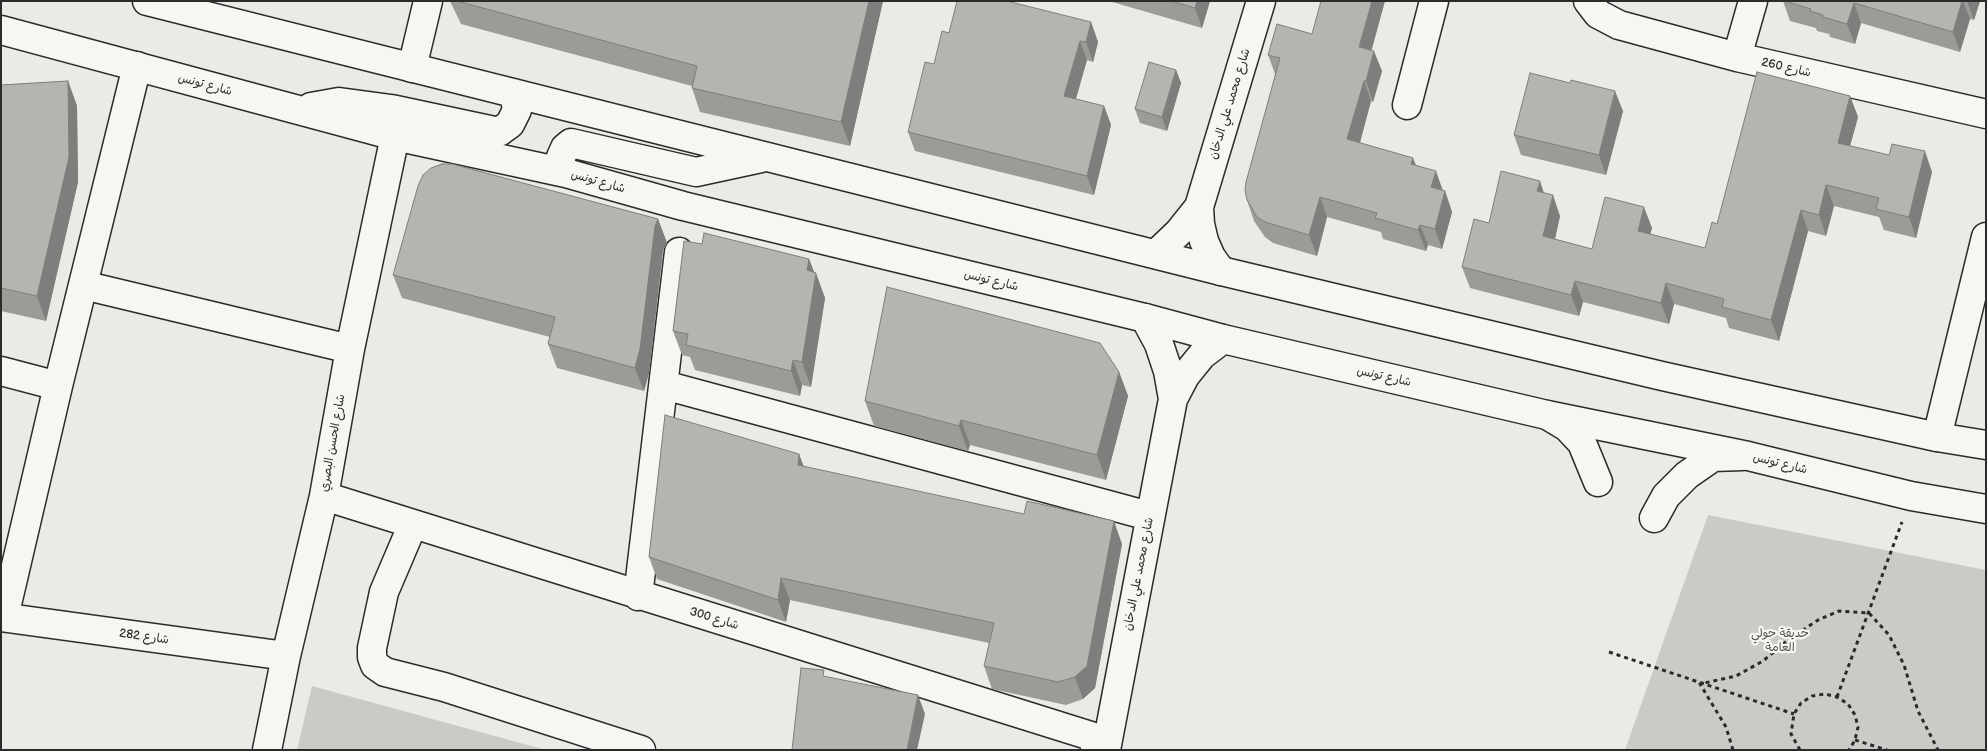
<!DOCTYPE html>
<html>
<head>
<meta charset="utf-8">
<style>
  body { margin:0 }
  #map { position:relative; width:1987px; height:751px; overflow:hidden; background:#eaeae6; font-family:"Balsamiq Sans",sans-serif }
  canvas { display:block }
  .frame { position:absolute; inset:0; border:2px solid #2b2b2b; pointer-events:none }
</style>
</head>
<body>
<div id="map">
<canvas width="1987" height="751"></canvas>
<div class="frame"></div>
</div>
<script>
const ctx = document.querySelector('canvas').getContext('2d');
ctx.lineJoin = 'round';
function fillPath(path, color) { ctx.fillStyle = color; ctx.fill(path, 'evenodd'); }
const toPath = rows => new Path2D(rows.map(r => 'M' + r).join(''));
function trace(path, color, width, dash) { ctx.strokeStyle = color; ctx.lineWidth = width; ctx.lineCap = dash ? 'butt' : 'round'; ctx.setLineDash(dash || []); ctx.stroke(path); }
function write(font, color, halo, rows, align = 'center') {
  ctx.font = font + ' "Balsamiq Sans","Playpen Sans Arabic",sans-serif'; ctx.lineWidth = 4.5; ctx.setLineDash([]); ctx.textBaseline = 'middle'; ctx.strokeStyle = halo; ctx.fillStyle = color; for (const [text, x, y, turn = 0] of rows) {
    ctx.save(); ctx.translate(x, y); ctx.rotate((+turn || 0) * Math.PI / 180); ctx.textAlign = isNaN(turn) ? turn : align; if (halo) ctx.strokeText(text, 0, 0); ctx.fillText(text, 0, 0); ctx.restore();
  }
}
fillPath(toPath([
  [1708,515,1986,570,1986,750,1625,750],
  [312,686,546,750,297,750]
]), '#cacac7');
const minor = toPath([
  [1588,1,1598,14,1619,25,1737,57,1986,114],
  [1737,57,1753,1],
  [412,68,428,1],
  [1407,105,1434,1],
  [1156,254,1179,232,1199,207],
  [1221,271,1211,257,1204,241,1200,224,1199,207,1261,1],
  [83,285,350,349],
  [1145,318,1159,344,1168,371,1173,399],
  [1,371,58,386],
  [664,385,1149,516],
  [1547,415,1567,427,1582,443,1598,482],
  [1937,437,1986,237],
  [324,496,1091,736,1097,750],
  [1654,518,1666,496,1687,475,1713,457,1742,456],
  [413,524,384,592,372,648,372,657,375,665,385,672,444,687,641,750],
  [638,596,679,252],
  [1,617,286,656],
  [4,617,58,386,137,66],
  [267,750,286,656,324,496,350,349,395,136],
  [1106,750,1173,399,1185,376,1202,355,1223,339]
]);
const major = toPath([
  [147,1,1221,271,1662,376,1937,437,1986,445],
  [1,30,395,136,566,173,683,206,1145,318,1223,339,1547,415,1748,456,1911,496,1986,509],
  [311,107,339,102,391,109,499,132,510,124,517,110,514,93],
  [566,173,561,165,561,157,565,148,571,143,696,172,761,158]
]);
trace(minor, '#2b2b2b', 31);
trace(major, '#2b2b2b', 31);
trace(toPath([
  [1609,652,1794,714],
  [1837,697,1902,522],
  [1855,740,1887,750],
  [1733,750,1726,727,1700,684,1736,676,1763,661,1788,640,1818,620,1839,611,1869,613,1889,635,1904,665,1918,711,1938,750],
  [1800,750,1791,734,1794,714,1801,703,1812,696,1825,694,1837,697,1848,704,1855,715,1858,727,1855,740,1849,750]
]), '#2b2b2b', 3, [4, 4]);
trace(minor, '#f6f6f2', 28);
trace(major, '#f6f6f2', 28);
fillPath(toPath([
  [450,1,883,1,850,146,700,112,692,88,692,86,461,24],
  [1112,1,1210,1,1202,28,1112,2],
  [1783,1,1980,1,1974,20,1970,19,1960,52,1861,23,1855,44,1830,37,1829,34,1817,31,1816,28,1790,21],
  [1091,22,1098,42,1093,62,1087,60,1076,99,1104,106,1111,125,1094,195,915,151,908,132,934,64],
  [1371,50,1382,71,1373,102,1371,101,1360,143,1413,158,1416,165,1443,191,1445,191,1452,212,1442,249,1428,245,1426,251,1383,239,1381,232,1327,217,1317,256,1273,243,1265,237,1254,221,1247,200,1275,74,1268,55],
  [1176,70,1181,83,1167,131,1140,123,1135,109],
  [68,81,77,106,78,182,46,321,1,311,1,85],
  [1850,96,1858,117,1850,146,1932,172,1916,238,1884,230,1879,217,1834,206,1826,236,1808,231,1779,341,1729,328,1726,318,1674,304,1669,324,1583,302,1579,316,1470,288,1462,267,1489,223,1544,193,1560,216,1555,239,1592,249,1652,228,1650,235,1705,248,1717,224],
  [1623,111,1606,175,1521,155,1514,135],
  [658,219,667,243,663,250,649,373,644,391,557,368,548,344,550,337,402,298,393,275],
  [702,244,809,259,814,272,825,298,811,387,802,385,800,396,695,370,690,357,682,355,673,331],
  [1119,372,1128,396,1106,480,970,445,968,451,874,426,865,401],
  [799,454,804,467,1122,544,1095,688,1083,699,1066,705,992,689,984,666,989,643,790,600,786,622,657,579,649,557]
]), '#9b9b98');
fillPath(toPath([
  [869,1,883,1,850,146,841,122],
  [1197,1,1210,1,1202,28,1195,8],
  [1372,1,1385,1,1367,67,1359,47],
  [1962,1,1963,1,1970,19,1960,52,1953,32],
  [1967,1,1980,1,1974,20],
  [1854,3,1861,23,1855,44,1847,24],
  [1091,22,1098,42,1093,62,1086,42],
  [1080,41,1087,60,1071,115,1064,96],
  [1374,51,1382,71,1373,102,1366,81],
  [1176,70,1181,83,1167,131,1162,117],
  [68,81,77,106,78,182,46,321,37,296],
  [1364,81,1371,101,1355,160,1347,139],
  [1615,91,1623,111,1606,175,1599,155],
  [1850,96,1858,117,1845,164,1838,143],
  [1104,106,1111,125,1094,195,1087,176],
  [1925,151,1932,172,1916,238,1909,217],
  [1413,158,1420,178,1411,164],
  [1436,171,1443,191,1431,187],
  [1540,181,1547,202,1537,191],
  [1826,185,1834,206,1826,236,1819,215],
  [1445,191,1452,212,1442,249,1435,229],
  [1553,195,1560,216,1551,257,1543,236],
  [1320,197,1327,217,1317,256,1309,235],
  [1644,207,1652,228,1645,253,1638,231],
  [1801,210,1808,231,1779,341,1771,320],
  [658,219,667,243,663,250,649,373,644,391,635,368,655,226],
  [1420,225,1428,245,1426,251,1418,230],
  [809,259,816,277,816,273,825,298,811,387,802,362,807,270],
  [1575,281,1583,302,1579,316,1571,295],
  [1666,283,1674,304,1669,324,1661,303],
  [793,360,802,385,800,396,791,371],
  [1119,372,1128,396,1106,480,1097,455],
  [961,420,970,445,968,451,959,426],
  [799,454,807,476,798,465],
  [1114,521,1122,544,1095,688,1083,699,1075,677],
  [781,578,790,600,786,622,778,600],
  [918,695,925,714,917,750,907,750]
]), '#7e7e7c');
const building = toPath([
  [457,1,869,1,841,122,692,88,697,66,457,1],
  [957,1,1007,1,1091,22,1086,42,1080,41,1064,96,1104,106,1087,176,908,132,925,62,934,64,942,31,949,33,957,1],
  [1171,1,1197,1,1195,8,1171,1],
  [1321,1,1372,1,1359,47,1374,51,1366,81,1364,81,1347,139,1413,158,1411,164,1436,171,1431,187,1445,191,1435,229,1420,225,1418,230,1375,218,1377,213,1320,197,1309,235,1265,222,1257,217,1247,200,1245,190,1246,182,1280,58,1268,55,1277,24,1312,34,1321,1],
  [1785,1,1962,1,1953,32,1854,3,1847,24,1823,17,1823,15,1810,11,1811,9,1785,1],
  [1149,62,1176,70,1162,117,1135,109,1149,62],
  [1757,72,1850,96,1838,143,1889,155,1892,144,1925,151,1909,217,1876,209,1879,198,1826,185,1819,215,1801,210,1771,320,1722,307,1724,299,1666,283,1661,303,1575,281,1571,295,1462,267,1474,219,1489,223,1501,171,1540,181,1537,191,1553,195,1543,236,1592,249,1605,197,1644,207,1638,231,1705,248,1712,222,1717,224,1757,72],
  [1530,73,1570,83,1571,80,1615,91,1599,155,1514,135,1530,73],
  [68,81,69,157,37,296,1,288,1,85,68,81],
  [442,164,452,164,658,219,655,226,640,349,635,368,548,344,555,317,393,275,418,186,423,175,431,168,442,164],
  [704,233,809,259,807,270,816,273,802,362,793,360,791,371,686,345,688,334,673,331,684,241,702,244,704,233],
  [887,287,1100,343,1119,372,1097,455,961,420,959,426,865,401,887,287],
  [665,415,799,454,798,465,1024,514,1027,501,1114,521,1087,666,1075,677,1058,682,984,666,994,623,781,578,778,600,649,557,665,415],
  [801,668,824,670,823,676,918,695,907,750,792,750,801,668]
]);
fillPath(building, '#b4b4b1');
trace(building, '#7e7e7c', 1);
write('12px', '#2b2b2b', '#f6f6f2', [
  ["شارع 260",1786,68,13],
  ["شارع تونس",205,85,15],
  ["شارع محمد علي الدخان",1230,104,-73],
  ["شارع تونس",598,182,16],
  ["شارع تونس",991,281,14],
  ["شارع تونس",1384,377,13],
  ["شارع الحسن البصري",333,443,-80],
  ["شارع تونس",1780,464,14],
  ["شارع محمد علي الدخان",1139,574,-79],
  ["شارع 300",714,619,17],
  ["شارع 282",144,637,8]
]);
write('12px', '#535352', '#f6f6f2', [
  ["حديقة حولي",1780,634],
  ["العامة",1780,648]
]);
</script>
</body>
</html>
